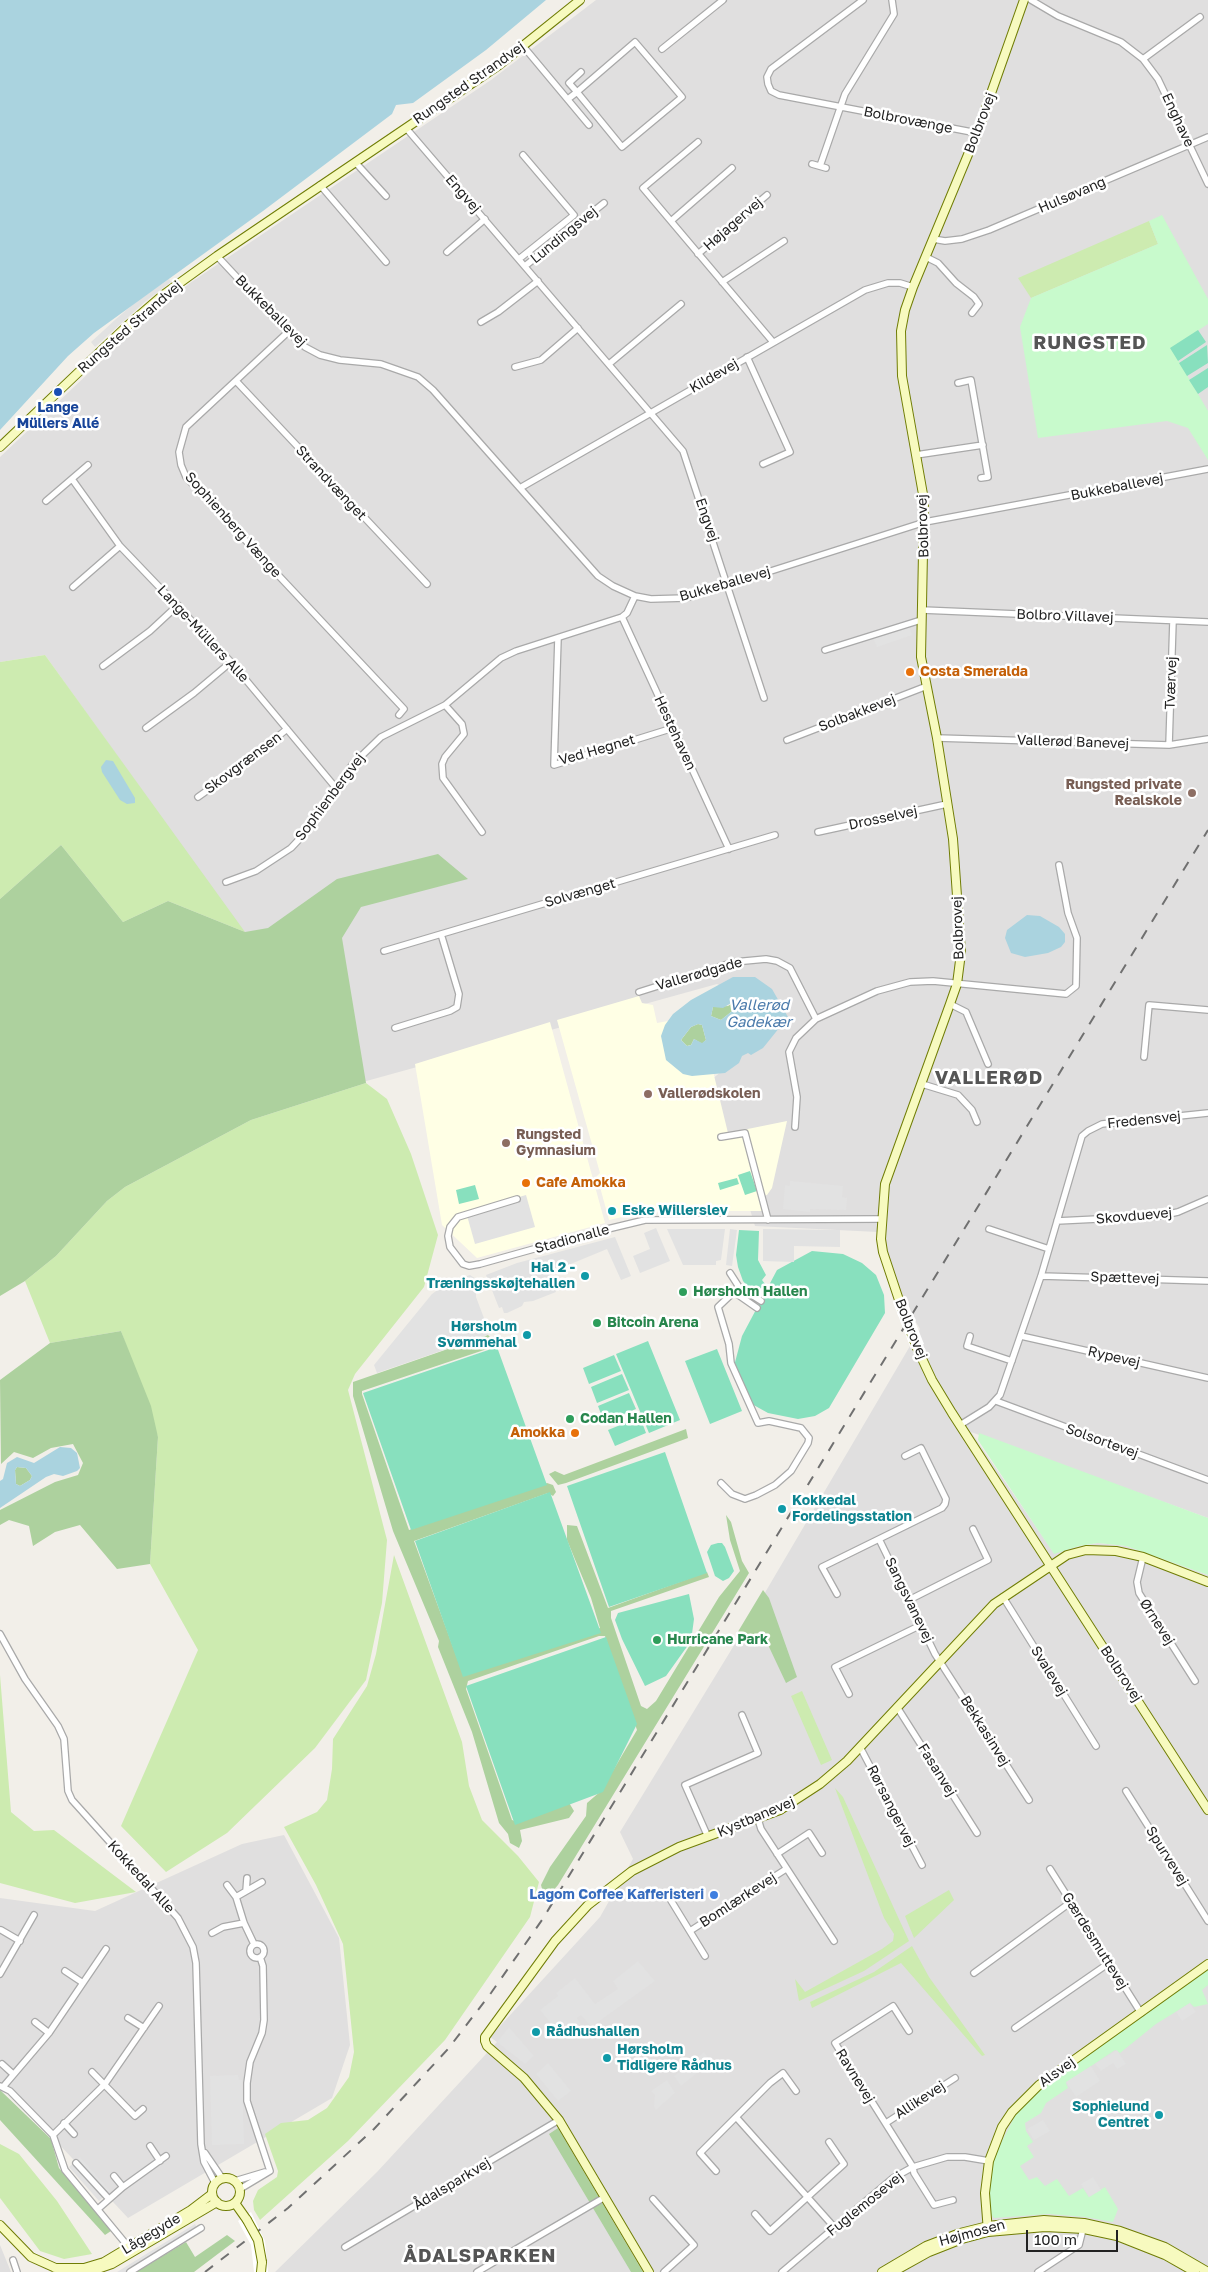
<!DOCTYPE html>
<html>
<head>
<meta charset="utf-8">
<style>
  body { margin:0 }
  #map { position:relative; width:1208px; height:2272px; overflow:hidden; background:#f2efe9; font-family:"Golos Text",sans-serif }
  canvas { display:block }
  .scale { position:absolute; left:1026px; top:2230px; width:92px; height:22px; box-sizing:border-box; border:2px solid #222; border-top:0; padding-left:6px; font-size:15px; line-height:18px; white-space:nowrap; color:#222; -webkit-text-stroke:4px #fff; paint-order:stroke }
</style>
</head>
<body>
<div id="map">
<canvas width="1208" height="2272"></canvas>
<div class="scale">100 m</div>
</div>
<script>
const ctx = document.querySelector('canvas').getContext('2d');
ctx.lineJoin = 'round';
function fillPath(path, color) { ctx.fillStyle = color; ctx.fill(path, 'evenodd'); }
const toPath = rows => new Path2D(rows.map(r => 'M' + r).join(''));
function trace(path, color, width, dash) { ctx.strokeStyle = color; ctx.lineWidth = width; ctx.lineCap = dash ? 'butt' : 'round'; ctx.setLineDash(dash || []); ctx.stroke(path); }
function write(font, color, halo, rows, align = 'center') {
  ctx.font = font + ' "Golos Text",sans-serif'; ctx.lineWidth = 5; ctx.setLineDash([]); ctx.textBaseline = 'middle'; ctx.strokeStyle = halo; ctx.fillStyle = color; for (const [text, x, y, turn = 0] of rows) {
    ctx.save(); ctx.translate(x, y); ctx.rotate((+turn || 0) * Math.PI / 180); ctx.textAlign = isNaN(turn) ? turn : align; if (halo) ctx.strokeText(text, 0, 0); ctx.fillText(text, 0, 0); ctx.restore();
  }
}
fillPath(toPath([
  [596,0,1208,0,1208,1518,971,1432,1054,1553,1079,1546,1098,1543,1126,1546,1208,1575,1208,2272,275,2272,377,2172,497,2042,490,2037,600,1917,633,1859,620,1832,733,1647,920,1329,892,1281,878,1232,755,1226,711,1080,785,1019,717,984,352,1085,45,655,0,662,0,457,131,333,190,283,491,80],
  [284,1835,339,1938,350,2045,332,2098,128,2218,0,2081,0,1898,95,1911,242,1844],
  [0,2245,11,2272,0,2272]
]), '#e0dfdf');
fillPath(toPath([
  [639,996,642,1003,653,1005,657,1023,668,1021,711,1063,728,1133,787,1121,772,1188,767,1195,760,1197,765,1211,668,1211,631,1215,609,1220,597,1176,600,1173,557,1020],
  [550,1022,605,1223,477,1258,442,1225,415,1064]
]), '#ffffe5');
fillPath(toPath([
  [1149,221,1158,244,1031,298,1018,278],
  [45,655,245,932,168,901,123,922,61,845,0,899,0,662],
  [366,1083,387,1099,411,1154,438,1235,424,1287,355,1374,348,1390,387,1540,382,1603,366,1680,315,1748,227,1833,166,1872,121,1826,198,1650,150,1564,158,1437,121,1331,50,1343,25,1281,56,1256,107,1201,125,1187,251,1120],
  [394,1555,462,1742,469,1786,482,1820,518,1856,539,1882,530,1917,445,2040,348,2141,260,2220,254,2210,253,2201,258,2190,277,2177,278,2171,265,2134,281,2123,308,2120,327,2108,349,2077,354,2052,343,1944,316,1885,284,1827,317,1812,327,1800,332,1769,333,1739,367,1686,376,1654],
  [0,1675,11,1812,34,1831,54,1830,136,1892,75,1903,0,1883],
  [802,1691,832,1760,821,1765,791,1696],
  [835,1788,843,1797,909,1941,864,1971,799,2001,795,1979,805,1992,882,1949,893,1941,894,1934,884,1918],
  [949,1890,954,1900,914,1938,905,1916],
  [912,1946,929,1977,985,2055,982,2056,901,1963,812,2008,810,2002,874,1972],
  [0,2144,19,2154,57,2201,92,2254,64,2259,40,2251,0,2198]
]), '#cdebb0');
fillPath(toPath([
  [61,845,123,922,168,901,245,932,268,928,337,879,438,854,468,879,361,907,342,938,366,1083,251,1120,125,1187,107,1201,56,1256,25,1281,0,1296,0,899],
  [737,1000,736,1008,721,1020,711,1016,713,1007,728,1006],
  [698,1024,702,1025,706,1040,702,1044,694,1039,691,1045,687,1046,681,1040,691,1027],
  [121,1331,151,1406,158,1437,150,1564,117,1569,80,1525,55,1532,33,1546,29,1526,9,1520,0,1525,0,1510,55,1482,78,1475,83,1463,73,1444,51,1448,33,1458,14,1452,1,1464,0,1380,50,1343],
  [488,1335,491,1338,493,1347,362,1391,362,1394,409,1530,547,1483,553,1485,556,1492,553,1496,548,1493,414,1541,463,1674,600,1628,591,1598,567,1540,567,1525,577,1526,608,1608,707,1572,709,1577,611,1611,611,1618,641,1706,647,1709,656,1701,719,1597,740,1571,730,1540,726,1515,731,1522,742,1561,749,1573,558,1885,545,1900,541,1885,550,1867,586,1816,587,1803,601,1791,637,1730,605,1636,599,1636,468,1681,466,1689,512,1820,518,1822,568,1801,574,1811,569,1818,520,1830,522,1841,519,1848,510,1843,508,1834,499,1823,472,1732,438,1647,439,1641,393,1531,353,1396,353,1382],
  [686,1429,688,1438,566,1483,558,1485,549,1474,555,1471,564,1475],
  [17,1467,26,1468,32,1476,30,1480,20,1486,16,1484,15,1470],
  [763,1590,769,1598,797,1677,786,1683,762,1632,742,1639,736,1635],
  [0,2090,51,2139,59,2168,111,2231,105,2235,0,2120],
  [558,2128,643,2272,631,2272,562,2156,549,2134],
  [227,2235,235,2241,194,2272,136,2272,186,2242,195,2257]
]), '#add19e');
fillPath(toPath([
  [1162,215,1208,299,1208,324,1171,348,1208,411,1208,460,1188,428,1167,421,1038,438,1020,327,1031,298,1158,244,1149,221],
  [979,1433,1208,1518,1208,1575,1126,1546,1098,1543,1079,1546,1054,1554,978,1440],
  [1208,1969,1208,1985,1202,1990,1208,2004,1194,2007,1190,2003,1156,2024,1120,2053,1115,2050,1066,2083,1068,2088,1046,2103,1041,2113,1025,2123,1026,2131,1033,2142,1027,2146,1034,2157,1020,2166,1029,2180,1037,2177,1045,2186,1057,2179,1069,2196,1083,2188,1089,2197,1105,2187,1118,2209,1113,2222,1085,2217,1049,2214,994,2218,989,2212,990,2178,995,2155,1016,2114,1044,2085]
]), '#c8facc');
fillPath(toPath([
  [1198,330,1206,342,1178,361,1170,348],
  [1207,345,1208,363,1187,376,1179,363],
  [1208,368,1208,387,1198,394,1189,380],
  [750,1171,757,1191,745,1195,738,1175],
  [737,1178,739,1184,720,1190,718,1183],
  [475,1185,479,1199,459,1204,456,1190],
  [739,1230,759,1231,758,1260,766,1275,762,1280,765,1284,759,1290,756,1287,749,1288,743,1281,738,1267,736,1255],
  [812,1251,843,1254,862,1263,876,1275,884,1295,885,1313,829,1408,815,1416,798,1419,768,1413,750,1403,734,1366,742,1336,777,1270],
  [648,1341,680,1420,649,1433,616,1354],
  [497,1347,547,1485,411,1530,363,1393],
  [717,1349,742,1411,710,1424,685,1361],
  [614,1355,621,1371,589,1384,583,1368],
  [622,1374,629,1390,597,1403,591,1387],
  [629,1393,636,1409,604,1422,598,1406],
  [640,1417,646,1433,615,1446,608,1430],
  [665,1452,707,1573,609,1607,567,1486],
  [550,1492,601,1633,463,1677,415,1541],
  [718,1543,722,1543,725,1547,734,1571,729,1578,723,1581,715,1576,707,1552,711,1545],
  [689,1594,694,1619,691,1641,666,1676,645,1686,622,1639,615,1620,618,1613],
  [606,1637,637,1724,603,1792,515,1825,466,1686]
]), '#88e0be');
fillPath(toPath([
  [169,279,171,282,146,301,95,347,91,342,116,319,138,300],
  [909,626,912,635,877,647,873,638],
  [790,1181,843,1186,842,1197,847,1198,846,1210,810,1209,810,1212,783,1209,785,1185,790,1186],
  [526,1195,535,1227,475,1244,466,1212],
  [656,1228,670,1261,640,1273,633,1256,650,1249,644,1233],
  [667,1229,725,1229,721,1260,716,1261,716,1265,683,1265],
  [730,1229,737,1230,732,1266,726,1265],
  [763,1229,840,1230,840,1247,794,1246,794,1262,763,1261],
  [615,1237,631,1276,621,1280,607,1249,549,1273,556,1292,533,1301,524,1302,522,1306,507,1313,504,1313,502,1307,499,1308,486,1275,517,1263],
  [470,1275,476,1279,476,1297,490,1334,377,1373,374,1365,432,1294,449,1282],
  [638,1961,655,1981,591,2027,581,2015,577,2018,581,2024,563,2039,540,2010,558,1996,556,1993,575,1978,595,2004,618,1989,613,1981],
  [1190,2003,1196,2012,1182,2021,1176,2012],
  [509,2027,534,2056,525,2064,497,2042],
  [1117,2050,1126,2064,1117,2069,1113,2063,1101,2071,1095,2064],
  [704,2052,711,2062,681,2086,674,2076],
  [548,2063,571,2091,558,2101,536,2074],
  [1091,2066,1100,2081,1076,2097,1066,2082],
  [238,2075,239,2080,242,2080,244,2144,212,2145,210,2076],
  [667,2080,675,2093,656,2110,654,2106,655,2095,651,2091],
  [1043,2120,1050,2131,1034,2140,1027,2129],
  [80,2157,110,2191,99,2201,69,2167],
  [1093,2177,1101,2190,1089,2197,1081,2184],
  [195,2224,198,2230,130,2272,117,2272]
]), '#e2e2e2');
fillPath(toPath([
  [0,0,546,0,486,50,413,103,396,105,392,114,263,211,94,333,68,356,0,430],
  [106,760,113,761,135,798,135,803,127,804,120,800,102,772,101,767],
  [1027,915,1040,916,1059,927,1065,934,1065,942,1061,947,1048,953,1025,957,1011,953,1005,938,1007,930],
  [733,977,755,977,772,989,788,1017,763,1048,751,1055,748,1053,742,1056,739,1063,725,1073,692,1076,683,1074,666,1060,661,1036,665,1025,673,1014,691,1000],
  [736,1000,736,1008,721,1020,711,1016,713,1007,723,1008],
  [698,1024,702,1025,706,1040,702,1043,694,1039,691,1045,687,1046,681,1040,691,1027],
  [60,1447,71,1448,77,1453,80,1468,77,1471,63,1476,54,1474,46,1477,0,1508,0,1481,3,1479,7,1463,17,1457,34,1463],
  [17,1467,26,1468,32,1476,30,1480,20,1486,16,1484,15,1470]
]), '#aad3df');
fillPath(toPath([
  [906,1299,924,1344,911,1349,895,1307],
  [251,2212,265,2241,268,2272,254,2272,251,2245,238,2221]
]), '#fff');
const street = toPath([
  [863,0,771,69,767,77,768,84,771,91,779,95,977,133],
  [1031,0,1058,16,1121,42,1143,59,1158,79,1208,184],
  [523,46,589,125],
  [662,49,723,0],
  [1143,59,1200,17],
  [568,99,577,92,635,42,682,97,622,147,577,92,569,83,581,72],
  [406,128,683,451,764,698],
  [698,142,643,188,773,342],
  [355,162,386,196],
  [812,164,826,168],
  [820,166,845,94,894,14,892,0],
  [320,185,386,262],
  [671,221,732,168],
  [933,239,945,241,962,239,989,230,1208,137],
  [447,252,485,219],
  [698,254,767,195],
  [217,256,288,332,305,347,320,355,340,360,381,364,418,377,433,390,598,576,613,586,635,596,651,599,686,598,925,522,1208,469],
  [926,257,938,263,956,283,974,297,979,304,972,313],
  [519,259,574,215,523,155],
  [525,266,604,203],
  [722,282,784,241],
  [481,322,498,312,538,281],
  [288,332,186,427,179,452,181,465,186,477,404,709,399,715],
  [747,357,790,452,763,464],
  [609,364,681,304],
  [515,367,541,360,578,328],
  [236,381,427,584],
  [958,383,971,380,988,477,981,478],
  [916,455,983,445],
  [72,479,120,546,231,662,336,788],
  [520,488,865,290,888,283,900,283,913,287],
  [46,501,88,465],
  [73,587,120,546],
  [922,610,1208,622],
  [622,617,729,849],
  [558,638,554,765,673,728],
  [825,650,921,620],
  [103,666,150,631,178,605],
  [445,705,462,724,464,734,445,757,442,764,443,778,482,832],
  [146,728,194,693,231,662],
  [937,738,1169,745,1208,739],
  [787,740,927,686],
  [1169,745,1173,621],
  [198,797,239,768,287,729],
  [818,832,947,804],
  [226,882,256,871,291,848,307,831,352,765,381,737,445,705,501,658,516,651,622,617,627,613,635,596],
  [384,951,775,835],
  [639,992,734,962,766,959,777,961,790,968,816,1019,877,991,910,982,933,981,1066,994,1076,986,1077,938,1068,913,1059,865],
  [950,1004,966,1012,988,1064],
  [395,1028,450,1011,457,1007,459,994,441,934],
  [1144,1057,1149,1005,1208,1010],
  [922,1084,958,1095,972,1110,977,1122],
  [795,1127,797,1097,789,1052,796,1038,816,1019],
  [721,1137,745,1133,768,1220],
  [517,1199,458,1217,450,1227,448,1236,450,1247,463,1264,469,1266,480,1264,591,1233,645,1220,881,1219],
  [1057,1221,1159,1216,1178,1212,1208,1199],
  [989,1229,1049,1249],
  [1041,1276,1208,1281],
  [739,1287,761,1301],
  [734,1292,757,1308],
  [970,1336,967,1346,1012,1361],
  [1021,1336,1208,1378],
  [996,1401,1208,1480],
  [960,1425,989,1407,1000,1395,1041,1276,1082,1136,1088,1131,1102,1124,1208,1113],
  [721,1483,732,1494,745,1499,756,1495,775,1485,791,1471,808,1443,809,1438,801,1428,769,1421,758,1423,731,1363,729,1344,718,1307,739,1287,730,1273],
  [879,1539,935,1654,1029,1800],
  [1143,1557,1137,1582,1139,1593,1195,1681],
  [837,1594,822,1567,942,1508,945,1504,946,1499,921,1448,905,1456],
  [1003,1597,1096,1746],
  [909,1600,988,1560,973,1529],
  [0,1634,25,1679,58,1726,64,1739,68,1791,72,1800,178,1918,193,1947,196,1963,201,2144,204,2162,215,2183],
  [849,1694,835,1667,921,1625],
  [897,1707,977,1833],
  [860,1747,922,1865],
  [1126,1791,1208,1921],
  [758,1819,761,1829,834,1941],
  [708,1837,685,1785,758,1753,742,1715],
  [777,1854,809,1833,822,1853],
  [1050,1869,1141,2013],
  [227,1885,236,1897],
  [246,1891,247,1878],
  [667,1894,705,1956],
  [1,1930,20,1941],
  [690,1931,786,1869],
  [212,1933,223,1927,244,1923],
  '250 1951a7 7 0 1 1 14 0a7 7 0 1 1-14 0Z',
  [254,1944,244,1923,236,1897,262,1882],
  [65,1971,83,1983],
  [974,1973,1071,1902],
  [0,1974,34,1915],
  [128,2018,144,2028],
  [35,2022,49,2033],
  [1015,2028,1109,1963],
  [909,2031,893,2006,835,2043,913,2167,914,2173,934,2205,953,2200],
  [2,2064,13,2074],
  [92,2072,135,2116,143,2109],
  [0,2086,10,2091,53,2135,65,2170,131,2250],
  [3,2087,49,2033,106,1949],
  [736,2117,835,2228],
  [64,2123,74,2134],
  [886,2123,955,2078],
  [53,2135,105,2084,159,2006],
  [150,2146,160,2161],
  [205,2153,222,2178],
  [76,2163,109,2199],
  [716,2171,700,2153,770,2083,783,2073,796,2091],
  [114,2176,123,2187],
  [235,2181,265,2172],
  [240,2189,270,2171,247,2101,247,2083,250,2062,262,2033,264,2020,263,1966,260,1957],
  [653,2199,694,2245,664,2272],
  [98,2209,123,2187,166,2156],
  [755,2214,770,2231,844,2164,829,2142],
  [345,2247,559,2120],
  [13,2260,17,2272],
  [130,2272,201,2228],
  [477,2272,605,2197],
  [782,2272,893,2178,913,2167,947,2157,965,2157,989,2161],
  [1038,2272,1079,2245,1084,2225]
]);
const secondary = toPath([
  [0,447,127,326,163,295,217,256,499,65,580,0],
  [900,1303,883,1252,881,1239,885,1184,950,1004,957,984,961,953,953,839,937,738,921,657,924,500,902,376,901,331,905,310,913,287,977,133,1024,0],
  [917,1348,932,1380,952,1413,1208,1810],
  '212 2192a14 14 0 1 1 28 0a14 14 0 1 1-28 0Z',
  [235,2203,247,2220],
  [0,2225,31,2257,60,2270],
  [988,2232,985,2193,989,2161,1002,2127,1012,2112,1039,2085,1208,1964],
  [55,2268,84,2268,104,2262,191,2210,212,2194],
  [89,2272,112,2264,217,2202],
  [261,2272,262,2262],
  [649,2272,559,2120,524,2078,487,2046,485,2041,485,2037,555,1941,588,1905,632,1871,679,1847,780,1810,820,1784,847,1761,994,1604,1067,1555,1086,1550,1116,1551,1143,1557,1208,1582],
  [882,2272,926,2246,960,2233,988,2226,1044,2220,1084,2223,1120,2231,1165,2247,1208,2272],
  [893,2272,929,2252,962,2239,988,2232,1045,2227,1084,2229,1117,2236,1165,2255,1195,2272]
]);
trace(street, '#a9a9a9', 8);
trace(secondary, '#707d05', 10);
trace(street, '#fff', 5.5);
trace(secondary, '#f7fabf', 8);
trace(toPath([
  [205,2272,288,2208,374,2129,448,2049,491,1993,542,1920,1208,830]
]), '#707070', 2, [10, 10]);
const secondaryBridge = toPath([
  [900,1303,917,1348],
  [247,2220,258,2240,262,2262]
]);
trace(secondaryBridge, '#707d05', 10, []);
trace(secondaryBridge, '#f7fabf', 8);
for (const [x, y, r, color] of [
  [58,392,5,"#1a4fb4"],
  [910,672,5,"#e8710a"],
  [1192,793,5,"#8d6e63"],
  [648,1094,5,"#8d6e63"],
  [506,1143,5,"#8d6e63"],
  [526,1183,5,"#e8710a"],
  [612,1211,5,"#0f9aa8"],
  [585,1276,5,"#0f9aa8"],
  [683,1292,5,"#2e9e5b"],
  [597,1323,5,"#2e9e5b"],
  [527,1335,5,"#0f9aa8"],
  [570,1419,5,"#2e9e5b"],
  [575,1433,5,"#e8710a"],
  [782,1509,5,"#0f9aa8"],
  [657,1640,5,"#2e9e5b"],
  [714,1895,5,"#3f7fe0"],
  [536,2032,5,"#0f9aa8"],
  [607,2058,5,"#0f9aa8"],
  [1159,2115,5,"#0f9aa8"]
]) { const dot = new Path2D(); dot.arc(x, y, r, 0, 2 * Math.PI); ctx.fillStyle = color; ctx.fill(dot); trace(dot, '#fff', 2); }
write('14px', '#222', '#fff', [
  ["Rungsted Strandvej",469,83,-35],
  ["Bolbrovænge",908,120,11],
  ["Enghave",1178,120,65],
  ["Bolbrovej",980,123,-69],
  ["Engvej",463,194,49],
  ["Hulsøvang",1072,195,-23],
  ["Højagervej",733,224,-41],
  ["Lundingsvej",564,235,-39],
  ["Bukkeballevej",271,311,45],
  ["Rungsted Strandvej",130,327,-41],
  ["Kildevej",714,376,-30],
  ["Strandvænget",331,483,47],
  ["Bukkeballevej",1117,487,-11],
  ["Engvej",707,520,71],
  ["Sophienberg Vænge",233,525,48],
  ["Bolbrovej",923,526,-92],
  ["Bukkeballevej",725,584,-16],
  ["Bolbro Villavej",1065,616,2],
  ["Lange-Müllers Alle",203,634,47],
  ["Tværvej",1171,683,-88],
  ["Solbakkevej",857,713,-21],
  ["Hestehaven",675,733,65],
  ["Vallerød Banevej",1073,742,2],
  ["Ved Hegnet",597,750,-16],
  ["Skovgrænsen",243,763,-37],
  ["Sophienbergvej",330,797,-53],
  ["Drosselvej",883,818,-12],
  ["Solvænget",580,893,-16],
  ["Bolbrovej",958,928,-92],
  ["Vallerødgade",699,974,-16],
  ["Fredensvej",1144,1120,-6],
  ["Skovduevej",1134,1216,-5],
  ["Stadionalle",572,1239,-15],
  ["Spættevej",1125,1278,2],
  ["Bolbrovej",911,1329,68],
  ["Rypevej",1114,1357,13],
  ["Solsortevej",1102,1441,20],
  ["Sangsvanevej",909,1600,64],
  ["Ørnevej",1157,1622,57],
  ["Svalevej",1049,1671,58],
  ["Bolbrovej",1121,1674,57],
  ["Bekkasinvej",985,1731,58],
  ["Fasanvej",937,1770,58],
  ["Rørsangervej",891,1806,63],
  ["Kystbanevej",756,1817,-23],
  ["Spurvevej",1167,1856,58],
  ["Kokkedal Alle",141,1877,48],
  ["Bomlærkevej",738,1900,-33],
  ["Gærdesmuttevej",1095,1941,58],
  ["Alsvej",1057,2072,-36],
  ["Ravnevej",855,2076,58],
  ["Allikevej",920,2100,-33],
  ["Ådalsparkvej",452,2184,-31],
  ["Fuglemosevej",865,2204,-39],
  ["Højmosen",972,2233,-15],
  ["Lågegyde",151,2234,-31]
]);
write('bold 14px', '#164399', '#fff', [
  ["Lange",58,408],
  ["Müllers Allé",58,424]
]);
write('bold 14px', '#c56008', '#fff', [
  ["Costa Smeralda",920,672],
  ["Cafe Amokka",536,1183],
  ["Amokka",565,1433,"right"]
], 'left');
write('bold 14px', '#785e54', '#fff', [
  ["Rungsted private",1182,785,"right"],
  ["Realskole",1182,801,"right"],
  ["Vallerødskolen",658,1094],
  ["Rungsted",516,1135],
  ["Gymnasium",516,1151]
], 'left');
write('bold 14px', '#0d838f', '#fff', [
  ["Eske Willerslev",622,1211],
  ["Hal 2 -",575,1268,"right"],
  ["Træningsskøjtehallen",575,1284,"right"],
  ["Hørsholm",517,1327,"right"],
  ["Svømmehal",517,1343,"right"],
  ["Kokkedal",792,1501],
  ["Fordelingsstation",792,1517],
  ["Rådhushallen",546,2032],
  ["Hørsholm",617,2050],
  ["Tidligere Rådhus",617,2066],
  ["Sophielund",1149,2107,"right"],
  ["Centret",1149,2123,"right"]
], 'left');
write('bold 14px', '#27864d', '#fff', [
  ["Hørsholm Hallen",693,1292],
  ["Bitcoin Arena",607,1323],
  ["Codan Hallen",580,1419],
  ["Hurricane Park",667,1640]
], 'left');
write('bold 14px', '#366cbe', '#fff', [
  ["Lagom Coffee Kafferisteri",704,1895]
], 'right');
write('italic 15px', '#4a7aab', '#fff', [
  ["Vallerød",759,1005],
  ["Gadekær",759,1022]
]);
ctx.letterSpacing = '1px';
write('bold 19px', '#555', '#fff', [
  ["RUNGSTED",1090,343],
  ["VALLERØD",989,1078],
  ["ÅDALSPARKEN",480,2256]
]);
ctx.letterSpacing = '0px';
</script>
</body>
</html>
